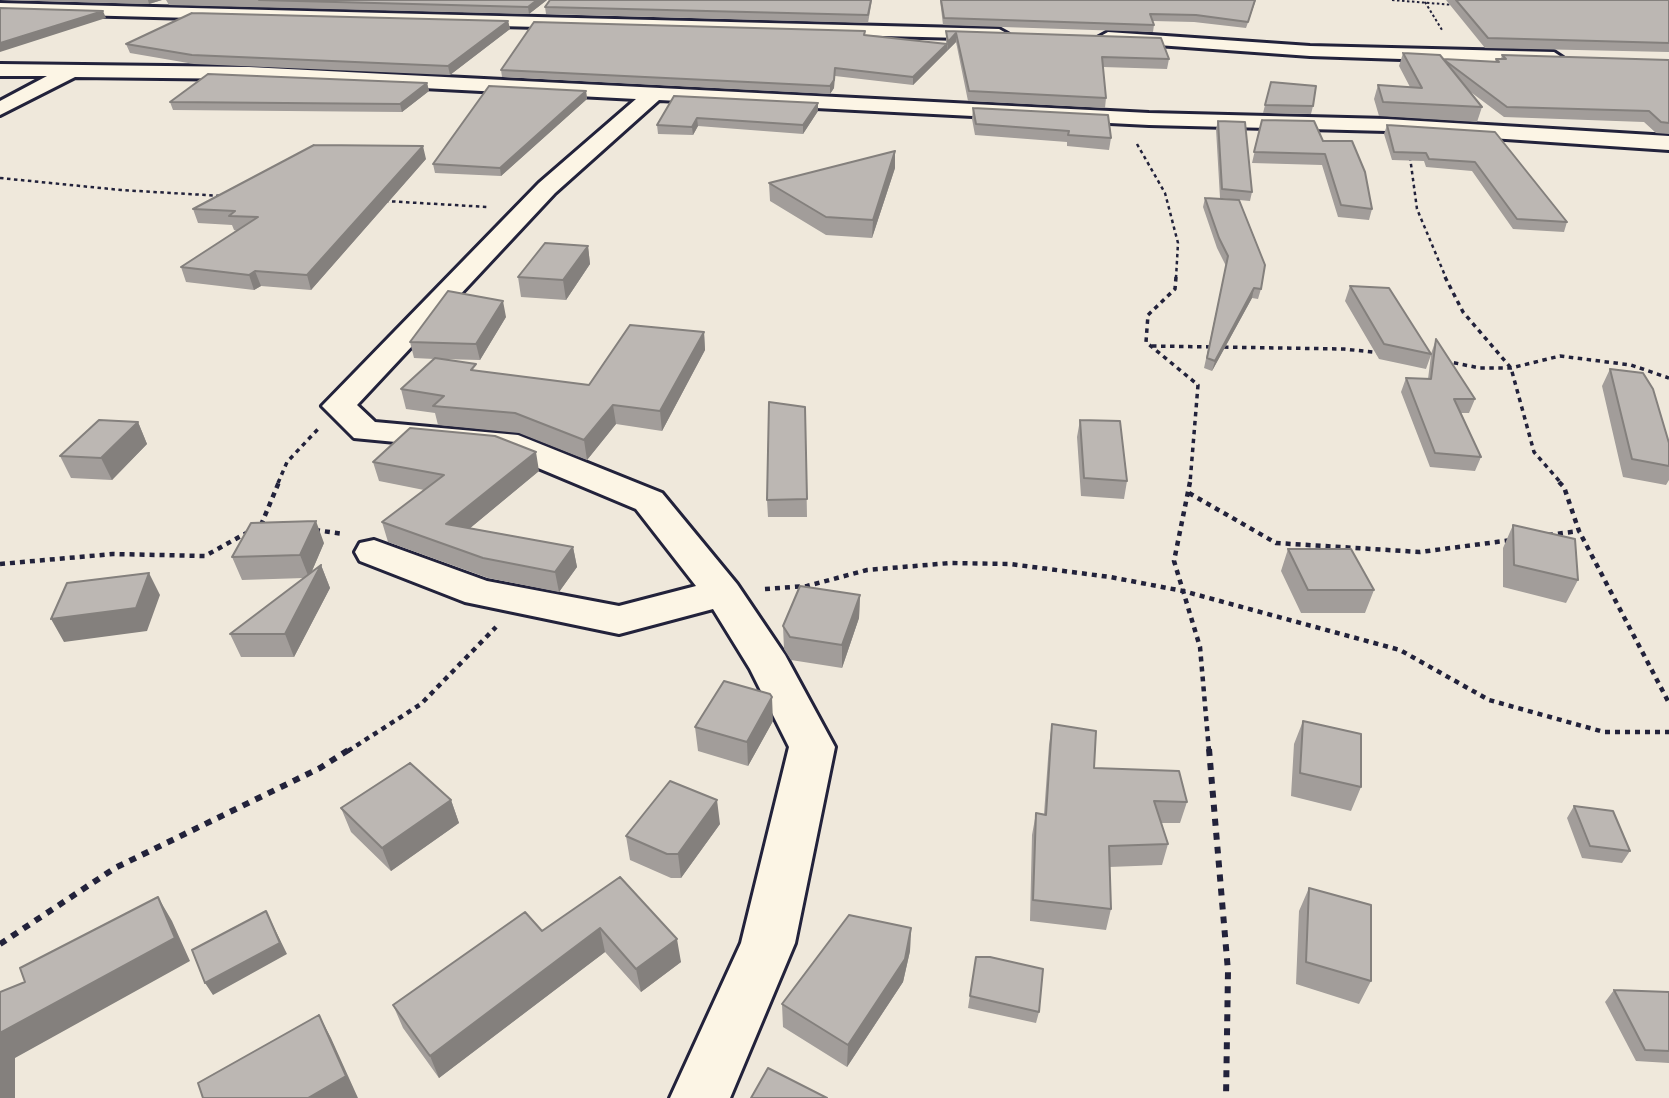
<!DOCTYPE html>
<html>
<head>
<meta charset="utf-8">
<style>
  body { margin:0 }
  canvas { display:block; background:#efe8db }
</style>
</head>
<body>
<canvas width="1669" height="1098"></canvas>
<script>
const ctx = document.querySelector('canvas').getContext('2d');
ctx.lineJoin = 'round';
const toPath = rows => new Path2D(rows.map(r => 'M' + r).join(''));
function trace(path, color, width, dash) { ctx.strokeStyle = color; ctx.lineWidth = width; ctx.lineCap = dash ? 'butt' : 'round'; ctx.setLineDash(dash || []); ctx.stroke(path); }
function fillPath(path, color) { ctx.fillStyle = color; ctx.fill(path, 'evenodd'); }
const minor = toPath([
  [0,3,999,29,1008,34,999,39,0,13,0,3],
  [1108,32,1310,46,1554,52,1563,58,1554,64,1310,56,1102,41,1099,37,1108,32],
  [0,64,249,67,1149,113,1387,119,1669,136,1669,150,1387,131,1149,125,659,100,555,193,357,405,375,422,518,435,662,493,737,584,785,655,835,747,795,943,730,1098,670,1098,741,943,789,747,750,669,713,609,619,634,465,602,360,561,355,552,360,543,374,540,487,581,619,606,696,586,636,509,500,452,354,438,322,406,539,183,636,99,249,79,75,77,0,115,0,101,47,76,0,76,0,64]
]);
trace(minor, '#22223b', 6);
trace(toPath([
  [1392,0,1454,5],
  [1425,2,1442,30]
]), '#22223b', 2, [2.5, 2.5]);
trace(toPath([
  [1137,144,1165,193,1178,243,1176,278],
  [1410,157,1417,209,1446,278],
  [0,178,121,190,222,196],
  [385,201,488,207]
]), '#22223b', 2.5, [3.5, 3.5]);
trace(toPath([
  [1176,277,1175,289,1148,315,1146,342,1198,385,1190,483],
  [1445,277,1463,312,1511,368,1534,452,1561,483],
  [1152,346,1344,349,1381,353],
  [1445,361,1480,368,1511,368,1560,356,1631,365,1669,378],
  [278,483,287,462,319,428]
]), '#22223b', 3.5, [4.5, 4.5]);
trace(toPath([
  [1190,482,1174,561,1200,647,1209,751],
  [1559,482,1564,487,1579,531,1669,703],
  [1189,493,1276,543,1420,552,1512,540],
  [261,525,279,482],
  [315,530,344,534],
  [1548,535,1579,531],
  [0,564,113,554,205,556,250,531],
  [765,589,807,586,867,570,950,563,1010,564,1110,577,1183,591,1400,650,1489,700,1604,732,1669,732],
  [348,751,421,704,496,627]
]), '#22223b', 4.5, [5, 5]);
trace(toPath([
  [1209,749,1228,971,1226,1098],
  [0,944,115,868,320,768,350,749]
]), '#22223b', 6, [7, 7]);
fillPath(minor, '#fcf5e5');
fillPath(toPath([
  [0,0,162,0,149,4],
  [166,0,547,0,529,14,169,5],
  [872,0,868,23,546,14,545,7],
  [940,0,1256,0,1246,28,1194,22,1153,21,1154,25,1153,32,943,25],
  [1446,0,1669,0,1669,52,1485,48],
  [508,21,510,29,450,75,194,64,130,53,126,44],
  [946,31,1169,59,1167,69,1103,67,1106,98,1105,108,968,101,956,42,913,85,835,76,834,88,830,94,502,77,501,70,946,44],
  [1403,53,1443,59,1495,62,1496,59,1501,59,1502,55,1669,60,1669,134,1656,133,1644,122,1504,117,1468,90,1482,107,1477,122,1379,116,1374,99,1378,85,1410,87,1399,66],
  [1271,82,1313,106,1311,114,1263,113],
  [427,83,429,91,402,112,173,110,170,102],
  [586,91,587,99,501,176,435,173,433,164],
  [674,96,818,103,818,111,803,134,698,126,693,135,658,134,657,125],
  [973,108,1111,138,1109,150,1067,146,1067,142,975,135,972,119],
  [1262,120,1323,141,1372,209,1369,220,1338,217,1322,165,1252,163],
  [1218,121,1252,192,1250,201,1239,200,1261,289,1258,299,1252,298,1212,371,1204,368,1226,266,1217,248,1203,207,1205,198,1238,200,1220,198,1216,129],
  [1387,125,1495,132,1567,222,1564,232,1513,229,1472,171,1426,167,1424,161,1392,160,1384,134],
  [426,159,311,290,261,286,254,290,186,282,181,267,237,231,234,230,232,225,198,223,193,209],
  [895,168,872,238,826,235,770,201,769,183],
  [588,246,590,264,566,300,521,297,518,277],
  [1350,286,1431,354,1436,339,1475,399,1469,413,1461,413,1481,457,1475,471,1430,467,1401,392,1406,378,1428,379,1431,355,1426,369,1379,359,1345,301],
  [506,317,480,360,440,359,477,371,589,385,704,332,705,350,662,431,616,424,587,460,519,433,438,425,435,413,406,409,401,389,434,359,414,358,410,342],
  [1610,369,1669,443,1669,480,1666,485,1623,477,1602,386],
  [805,407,807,517,768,517,767,500],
  [1080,420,1127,481,1124,499,1081,496,1077,437],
  [138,422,147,444,112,480,71,478,60,456],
  [373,462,539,471,470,528,573,547,577,567,559,592,488,578,388,542,382,522,424,490,379,481],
  [1513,525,1578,580,1566,603,1503,587,1503,548],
  [324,543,311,573,321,565,330,588,294,657,241,657,230,634,304,578,242,580,232,557],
  [1288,549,1374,590,1365,613,1301,613,1281,571],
  [860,595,859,618,842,668,791,660,784,649,783,626],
  [773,721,748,766,698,751,695,727],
  [1303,721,1361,787,1351,811,1291,796,1294,744],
  [1052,724,1094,768,1187,802,1180,823,1161,823,1168,844,1162,865,1109,867,1111,909,1106,930,1030,921,1032,835,1036,813,1044,814,1049,745],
  [451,800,459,823,391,871,351,832,341,808],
  [1574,806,1630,851,1622,863,1582,858,1567,818],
  [720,824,681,878,671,878,630,860,626,836],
  [620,877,681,962,641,992,605,952,439,1078,403,1028,393,1005,542,931],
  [1309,888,1371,981,1359,1004,1296,984,1299,911],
  [911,928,910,951,903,982,847,1067,783,1027,782,1004],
  [976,957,1039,1012,1036,1023,968,1008],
  [1614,990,1669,992,1669,1063,1636,1061,1605,1002]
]), '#a29d9a');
fillPath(toPath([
  [148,0,162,0,149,4],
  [537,0,547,0,529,14,528,7],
  [103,11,106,18,0,52,0,43],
  [508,21,510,29,450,75,448,66],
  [956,33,956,42,947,51,948,42],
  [947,44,947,51,913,85,913,77],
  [835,68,834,88,830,94,830,86],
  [427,83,429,91,402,112,400,104],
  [586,91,587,99,501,176,500,168],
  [818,103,818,111,803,134,803,125],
  [697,118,698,126,693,135,692,127],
  [423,146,426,159,311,290,307,275],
  [895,151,895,168,872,238,873,220],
  [588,246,590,264,566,300,563,280],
  [255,271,261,286,254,290,249,275],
  [1254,288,1252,298,1212,371,1215,361],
  [503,301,506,317,480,360,476,344],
  [704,332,705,350,662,431,660,411],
  [613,405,616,424,587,460,584,440],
  [138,422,147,444,112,480,101,458],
  [536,452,539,471,451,544,446,524],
  [316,521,324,543,309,578,300,555],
  [573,547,577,567,559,592,555,572],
  [321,565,330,588,294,657,285,634],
  [149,573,160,595,147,631,64,642,51,619],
  [860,595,859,618,842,668,842,645],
  [772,697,773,721,748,766,747,742],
  [451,800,459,823,391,871,382,848],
  [717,800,720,824,681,878,678,854],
  [158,897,172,921,190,961,15,1058,15,1098,0,1098,0,1033],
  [266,911,287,954,213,995,205,983],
  [600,928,605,952,439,1078,430,1056],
  [911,928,910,951,903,982,847,1067,848,1045],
  [677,939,681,962,641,992,636,969],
  [319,1015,331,1038,358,1098,308,1098]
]), '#84807d');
const building = toPath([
  [259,0,537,0,528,7,259,0],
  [550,0,871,0,868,15,545,7,550,0],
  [941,0,1255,0,1248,22,1196,15,1150,14,1154,25,944,18,941,0],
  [1456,0,1669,0,1669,43,1488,38,1456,0],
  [0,8,103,11,0,43,0,8],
  [192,13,508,21,448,66,192,55,126,44,192,13],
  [534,22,865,31,864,35,947,44,913,77,835,68,834,80,830,86,501,70,534,22],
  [946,31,1161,38,1169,59,1102,57,1106,98,969,91,956,33,948,42,946,31],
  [1403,53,1440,55,1482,107,1383,102,1378,85,1422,88,1403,53],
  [1502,55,1669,60,1669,123,1661,122,1649,111,1507,107,1443,59,1499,62,1496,59,1506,59,1502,55],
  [208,74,427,83,400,104,170,102,208,74],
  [1271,82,1316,86,1313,106,1265,105,1271,82],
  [489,86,586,91,500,168,433,164,489,86],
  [674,96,818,103,803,125,697,118,692,127,657,125,674,96],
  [973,108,1108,115,1111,138,1068,135,1069,131,976,124,973,108],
  [1262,120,1314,121,1323,141,1352,141,1365,172,1372,209,1341,205,1325,154,1254,152,1262,120],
  [1218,121,1245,122,1252,192,1222,189,1218,121],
  [1387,125,1495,132,1567,222,1517,219,1475,162,1429,159,1426,153,1394,152,1387,125],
  [314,145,423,146,307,275,255,271,249,275,181,267,258,217,229,216,235,211,193,209,314,145],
  [895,151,873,220,826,217,769,183,895,151],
  [1205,198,1239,200,1265,265,1261,289,1254,288,1215,361,1207,358,1228,256,1219,238,1205,198],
  [545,243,588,246,563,280,518,277,545,243],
  [1350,286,1389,288,1431,354,1384,344,1350,286],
  [448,291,503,301,476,344,410,342,448,291],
  [630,325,704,332,660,411,613,405,584,440,515,413,433,406,444,396,401,389,435,358,476,364,471,370,589,385,630,325],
  [1436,339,1475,399,1454,399,1481,457,1435,453,1406,378,1431,379,1436,339],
  [1610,369,1643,373,1653,389,1669,443,1669,466,1632,459,1610,369],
  [769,402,805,407,807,499,767,500,769,402],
  [99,420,138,422,101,458,60,456,99,420],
  [1080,420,1120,421,1127,481,1084,478,1080,420],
  [410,428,495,436,536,452,446,524,573,547,555,572,483,558,382,522,444,475,373,462,410,428],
  [316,521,300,555,232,557,251,523,316,521],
  [1513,525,1575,539,1578,580,1514,565,1513,525],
  [1288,549,1351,549,1374,590,1308,590,1288,549],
  [321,565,285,634,230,634,321,565],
  [149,573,136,608,51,619,67,583,149,573],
  [800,586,860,595,842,645,790,637,783,626,800,586],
  [724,681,770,694,772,697,747,742,695,727,724,681],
  [1303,721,1361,734,1361,787,1300,773,1303,721],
  [1052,724,1096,731,1094,768,1179,771,1187,802,1154,801,1168,844,1109,846,1111,909,1033,900,1036,813,1046,815,1052,724],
  [410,763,451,800,382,848,341,808,410,763],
  [670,781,717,800,678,854,667,854,626,836,670,781],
  [1574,806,1613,811,1630,851,1590,846,1574,806],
  [620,877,677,939,636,969,600,928,430,1056,393,1005,525,912,542,931,620,877],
  [1309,888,1371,905,1371,981,1306,962,1309,888],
  [158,897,175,938,0,1033,0,992,25,982,20,968,158,897],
  [266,911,280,943,205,983,192,950,266,911],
  [849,915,911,928,905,959,848,1045,782,1004,849,915],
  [976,957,990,957,1043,969,1039,1012,970,996,976,957],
  [1614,990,1669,992,1669,1051,1645,1050,1614,990],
  [319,1015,346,1076,308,1098,203,1098,198,1083,319,1015],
  [768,1068,827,1098,751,1098,768,1068]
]);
fillPath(building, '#bcb7b3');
trace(building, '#84807d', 2);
</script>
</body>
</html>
